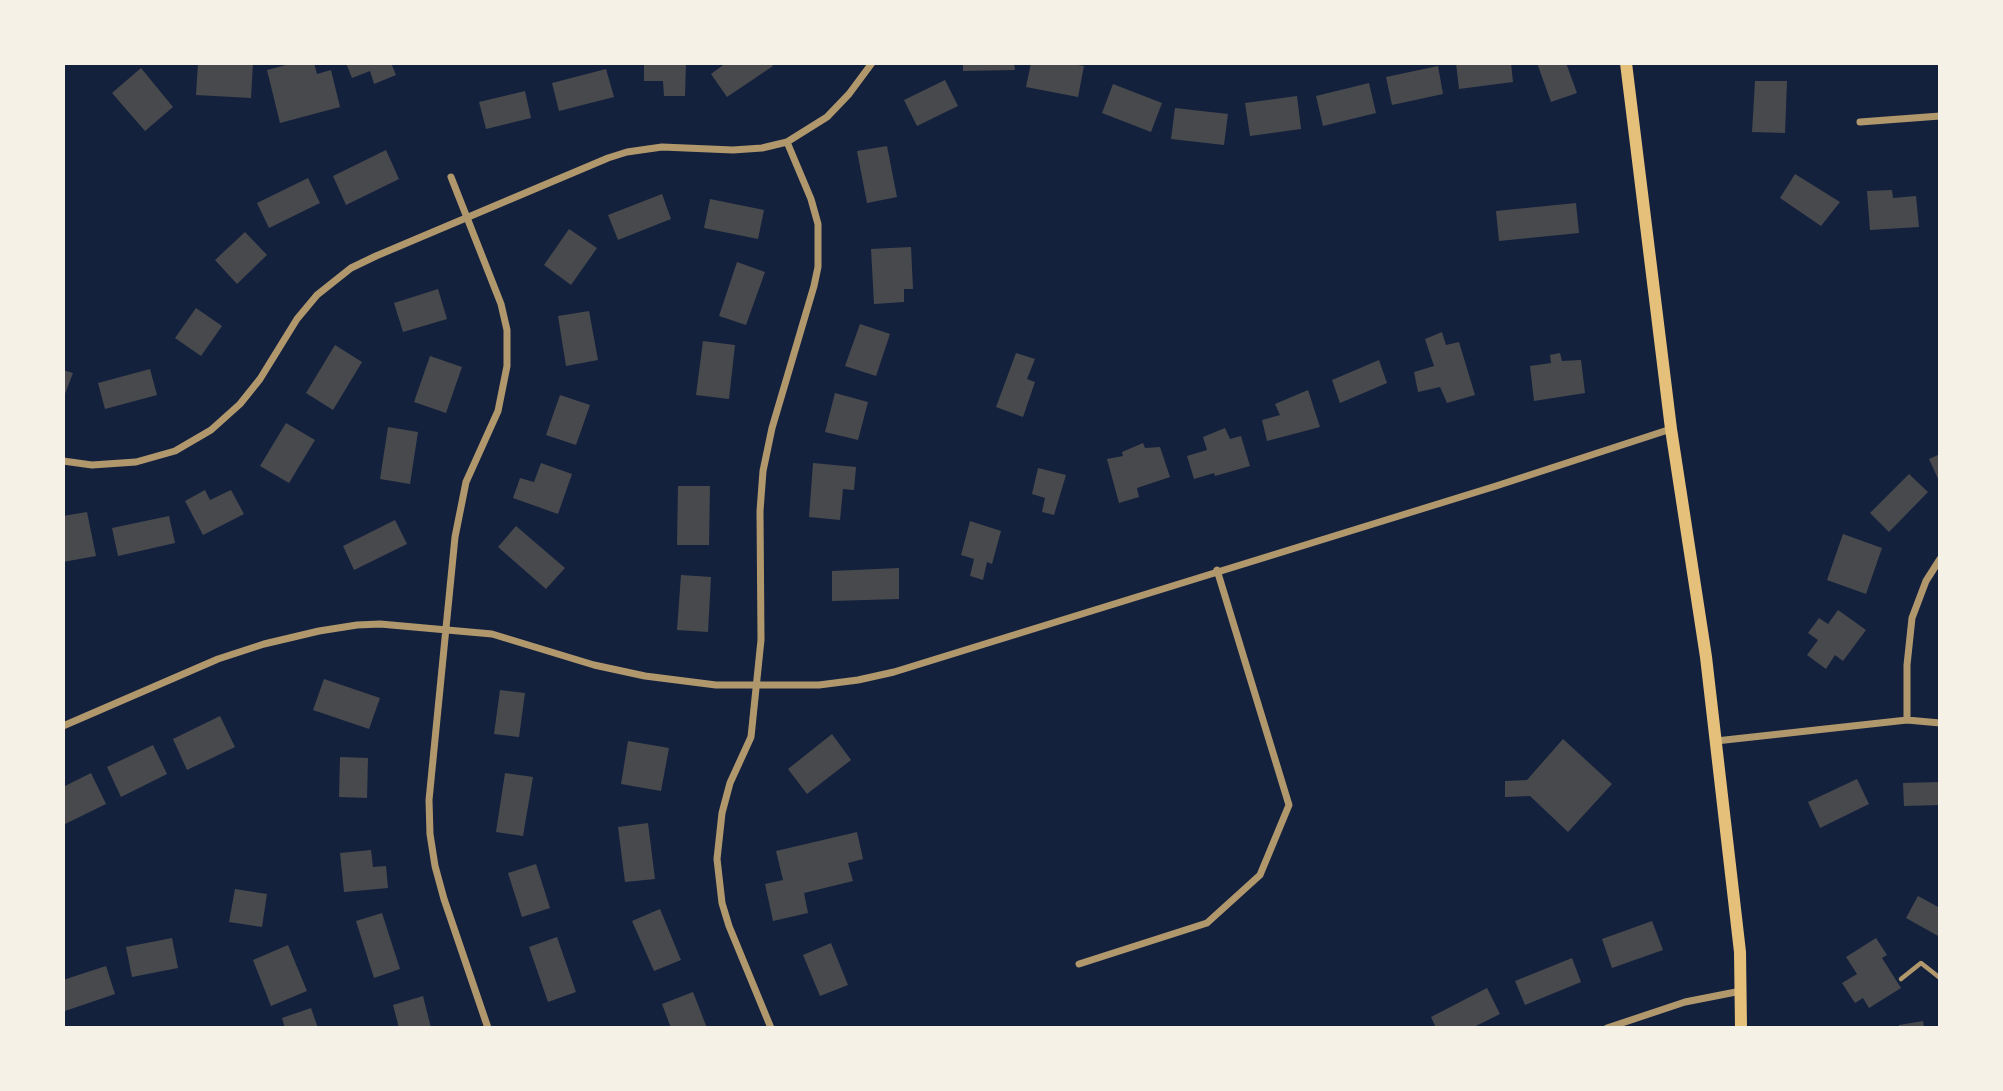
<!DOCTYPE html>
<html>
<head>
<meta charset="utf-8">
<style>
  body { margin:0 }
  #map { position:relative; width:2003px; height:1091px; overflow:hidden; background:#14213d; font-family:"Asap Condensed",sans-serif }
  canvas { display:block }
  .frame { position:absolute; inset:0; border:65px solid #f6f1e7; pointer-events:none }
</style>
</head>
<body>
<div id="map">
<canvas width="2003" height="1091"></canvas>
<div class="frame"></div>
</div>
<script>
const ctx = document.querySelector('canvas').getContext('2d');
ctx.lineJoin = 'round';
function fillPath(path, color) { ctx.fillStyle = color; ctx.fill(path, 'evenodd'); }
const toPath = rows => new Path2D(rows.map(r => 'M' + r).join(''));
function trace(path, color, width, dash) { ctx.strokeStyle = color; ctx.lineWidth = width; ctx.lineCap = dash ? 'butt' : 'round'; ctx.setLineDash(dash || []); ctx.stroke(path); }
fillPath(toPath([
  [198,63,253,63,251,98,196,95],
  [294,63,314,63,317,74,331,70,340,107,280,123,267,70],
  [346,63,391,63,396,75,374,84,370,71,352,78],
  [644,63,686,63,685,96,664,96,663,81,644,81],
  [726,63,771,63,773,66,727,97,711,74],
  [963,63,1014,63,1015,70,963,71],
  [1031,63,1066,63,1084,66,1078,97,1026,87],
  [1456,63,1511,63,1513,82,1459,89],
  [1537,63,1566,63,1577,93,1551,102],
  [1438,66,1443,94,1392,105,1386,77],
  [141,68,173,107,145,131,112,93],
  [606,69,614,97,559,111,552,83],
  [945,80,958,106,917,126,904,100],
  [1755,81,1787,81,1785,133,1752,132],
  [1369,83,1376,113,1323,126,1316,96],
  [1113,84,1162,103,1151,132,1102,113],
  [525,91,531,118,486,129,479,102],
  [1297,96,1301,129,1250,136,1245,103],
  [1175,108,1228,114,1224,145,1171,139],
  [887,146,897,197,867,203,857,151],
  [386,150,399,179,346,205,333,176],
  [1795,174,1840,202,1821,226,1780,198],
  [308,178,320,203,269,228,257,203],
  [1892,190,1893,198,1916,196,1919,227,1870,230,1867,191],
  [662,194,671,219,618,240,608,215],
  [710,199,764,210,758,239,704,228],
  [1576,203,1579,233,1499,241,1496,211],
  [569,229,597,248,571,285,544,265],
  [245,232,267,255,237,284,215,260],
  [911,247,913,289,904,289,904,302,874,304,871,249],
  [737,262,765,272,746,325,719,316],
  [438,289,447,319,403,332,394,303],
  [196,308,222,326,201,356,175,338],
  [589,311,598,360,566,366,558,316],
  [860,324,890,334,876,376,845,366],
  [1442,332,1446,345,1459,342,1475,395,1447,403,1440,387,1418,392,1414,372,1434,366,1425,339],
  [703,341,735,345,729,399,696,395],
  [335,345,362,362,333,410,306,393],
  [1016,353,1035,359,1027,379,1035,382,1023,417,996,407],
  [1560,353,1562,361,1581,360,1585,393,1534,401,1530,366,1551,363,1550,355],
  [430,356,462,367,446,413,414,402],
  [1379,360,1387,383,1340,403,1332,380],
  [150,369,157,395,105,409,98,383],
  [63,370,73,373,63,399],
  [1308,390,1320,427,1267,441,1262,420,1280,415,1275,404],
  [835,393,868,402,858,440,825,432],
  [560,395,590,405,576,445,546,435],
  [286,423,315,440,289,483,260,466],
  [388,427,418,432,410,484,380,479],
  [1225,428,1230,439,1241,436,1250,466,1215,476,1214,473,1194,479,1187,456,1207,450,1203,437],
  [1143,443,1145,448,1160,447,1170,477,1137,488,1139,497,1119,503,1107,459,1123,456,1122,452],
  [1940,454,1940,483,1929,459],
  [541,463,572,474,558,514,513,498,520,478,534,482],
  [813,463,856,467,854,490,843,489,840,520,809,517],
  [1038,468,1066,475,1054,515,1042,512,1045,498,1032,494],
  [1909,474,1928,492,1889,532,1870,513],
  [678,486,710,486,709,545,677,545],
  [205,490,210,500,231,490,244,514,203,535,185,501],
  [87,512,96,556,63,562,63,528,65,527,63,516],
  [169,516,175,543,118,556,112,528],
  [395,520,407,544,354,570,343,546],
  [970,521,1001,531,992,564,987,562,983,580,970,576,974,559,961,555],
  [516,526,565,568,546,589,498,547],
  [1843,534,1882,548,1866,594,1827,580],
  [899,568,899,599,832,601,832,571],
  [681,575,711,577,708,632,677,630],
  [1838,610,1866,630,1843,661,1835,655,1826,669,1807,655,1818,640,1808,633,1819,618,1828,624],
  [324,679,380,698,369,729,313,710],
  [500,690,525,693,519,737,494,734],
  [220,716,235,747,187,770,173,739],
  [832,734,851,760,807,794,788,769],
  [1563,739,1612,784,1568,832,1530,796,1505,797,1505,781,1527,780],
  [628,741,669,748,661,791,621,784],
  [153,745,167,774,121,797,107,767],
  [340,757,368,758,367,798,339,797],
  [91,773,106,804,63,825,63,787],
  [505,773,533,777,523,836,496,832],
  [1857,779,1869,804,1820,828,1808,802],
  [1940,782,1940,805,1904,806,1903,783],
  [648,823,655,879,625,882,618,827],
  [857,832,863,859,848,863,853,881,804,893,808,913,773,921,765,884,783,880,776,851],
  [371,850,373,867,386,866,388,888,344,892,340,853],
  [536,864,550,908,522,917,508,873],
  [235,889,267,894,262,927,229,922],
  [1918,896,1940,908,1940,937,1906,918],
  [660,909,681,960,654,971,632,921],
  [382,913,400,969,374,978,356,921],
  [1652,921,1663,950,1612,968,1602,939],
  [557,937,576,992,548,1002,529,947],
  [172,938,178,968,132,977,126,947],
  [1876,938,1887,955,1882,958,1901,988,1869,1008,1863,998,1855,1003,1842,983,1857,974,1846,957],
  [831,943,848,985,820,996,803,955],
  [288,945,307,991,271,1006,253,960],
  [1572,958,1581,982,1525,1005,1515,981],
  [106,966,115,994,65,1011,63,980],
  [1487,988,1500,1014,1472,1028,1436,1028,1431,1017],
  [693,992,707,1028,671,1028,662,1004],
  [423,996,431,1028,399,1028,393,1005],
  [311,1008,318,1028,285,1028,282,1018],
  [1923,1021,1924,1028,1899,1028,1899,1025]
]), '#48494c');
trace(toPath([
  [1901,979,1921,963,1940,978]
]), '#b1986c', 4.5);
trace(toPath([
  [1860,122,1940,116],
  [451,177,501,304,507,330,507,366,498,411,466,482,455,537,429,800,430,834,435,866,444,899,488,1028],
  [63,461,92,465,136,462,175,451,211,430,240,404,260,379,297,319,317,295,351,268,376,256,608,158,627,152,662,147,733,150,762,148,787,142,827,117,849,94,872,63],
  [1907,720,1907,665,1912,618,1926,581,1940,559],
  [63,726,218,659,264,644,319,631,357,625,380,624,492,634,594,665,645,676,716,685,819,685,858,680,894,672,1496,486,1671,429],
  [1716,741,1907,720,1940,723],
  [1079,964,1207,923,1260,875,1289,805,1217,570],
  [771,1028,729,926,722,903,717,859,722,813,730,783,751,737,761,640,760,511,763,471,772,428,814,286,818,267,818,224,811,199,787,142],
  [1607,1028,1685,1002,1741,991]
]), '#b1986c', 7);
trace(toPath([
  [1626,63,1671,429,1706,657,1740,952,1741,1028]
]), '#e5c07b', 12);
</script>
</body>
</html>
